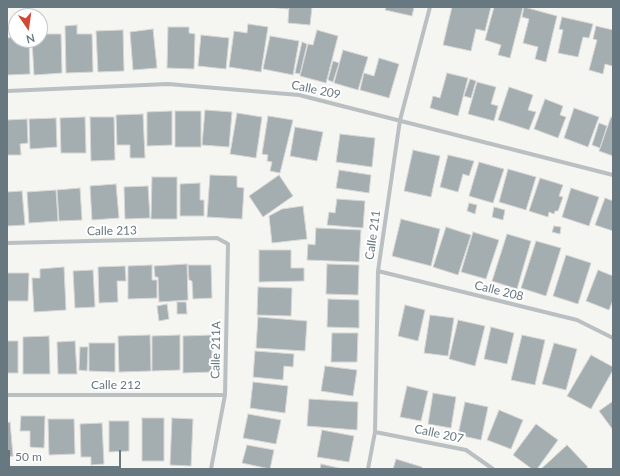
<!DOCTYPE html>
<html>
<head>
<meta charset="utf-8">
<style>
  body { margin:0 }
  #map { position:relative; width:620px; height:476px; overflow:hidden; background:#f5f5f2; font-family:Lato,sans-serif }
  canvas { display:block }
  .frame { position:absolute; inset:0; border:8px solid #677880; pointer-events:none }
  .north { position:absolute; left:8px; top:8px; width:40px; height:40px; box-sizing:border-box; background:#fff; border:1px solid #c2c9cc; border-radius:50%; rotate:167deg; font-size:11px; font-weight:700; line-height:16px; text-align:center; color:#677880 }
  .north::after { content:''; display:block; margin:auto; width:14px; height:18px; background:#d14836; clip-path:polygon(50% 0,100% 100%,50% 72%,0 100%) }
  .scale { position:absolute; left:8px; top:450px; width:113px; height:18px; box-sizing:border-box; border:2px solid #677880; border-top:0; padding-left:5px; font-size:12px; line-height:14px; white-space:nowrap; color:#677880; -webkit-text-stroke:3px #fff; paint-order:stroke }
</style>
</head>
<body>
<div id="map">
<canvas width="620" height="476"></canvas>
<div class="frame"></div>
<div class="north">N</div>
<div class="scale">50 m</div>
</div>
<script>
const ctx = document.querySelector('canvas').getContext('2d');
ctx.lineJoin = 'round';
function fillPath(path, color) { ctx.fillStyle = color; ctx.fill(path, 'evenodd'); }
const toPath = rows => new Path2D(rows.map(r => 'M' + r).join(''));
function trace(path, color, width, dash) { ctx.strokeStyle = color; ctx.lineWidth = width; ctx.lineCap = dash ? 'butt' : 'round'; ctx.setLineDash(dash || []); ctx.stroke(path); }
function write(font, color, halo, rows, align = 'center') {
  ctx.font = font + ' Lato,sans-serif'; ctx.lineWidth = 4; ctx.setLineDash([]); ctx.textBaseline = 'middle'; ctx.strokeStyle = halo; ctx.fillStyle = color; for (const [text, x, y, turn = 0] of rows) {
    ctx.save(); ctx.translate(x, y); ctx.rotate((+turn || 0) * Math.PI / 180); ctx.textAlign = isNaN(turn) ? turn : align; if (halo) ctx.strokeText(text, 0, 0); ctx.fillText(text, 0, 0); ctx.restore();
  }
}
const building = toPath([
  [269,7,288,7,288,9,269,7],
  [289,7,312,7,310,25,288,23,289,7],
  [386,7,414,7,412,16,385,10,386,7],
  [452,7,491,7,485,31,476,29,471,51,443,45,452,7],
  [494,7,523,7,510,58,498,55,501,45,485,40,494,7],
  [524,7,557,16,546,62,535,59,538,47,523,43,529,19,522,17,524,7],
  [562,17,593,24,589,38,583,37,578,57,558,53,563,30,559,29,562,17],
  [248,24,268,27,261,72,229,67,234,31,247,33,248,24],
  [77,25,77,34,92,34,93,72,66,73,65,26,77,25],
  [596,26,613,30,613,64,612,66,605,64,603,74,589,70,597,40,593,39,596,26],
  [168,27,189,27,189,33,195,34,194,69,167,68,168,27],
  [153,29,157,68,133,70,130,32,153,29],
  [123,30,124,71,98,72,96,31,123,30],
  [317,30,338,36,326,83,300,76,308,44,313,45,317,30],
  [40,34,61,34,62,73,34,75,32,40,40,40,40,34],
  [201,35,229,38,226,69,198,66,201,35],
  [270,36,299,41,293,75,263,69,270,36],
  [16,37,16,40,29,40,30,74,7,75,7,38,16,37],
  [302,42,307,44,300,74,295,73,302,42],
  [343,50,368,57,358,90,334,83,343,50],
  [379,58,399,64,389,98,360,90,364,73,374,76,379,58],
  [333,61,339,63,333,82,328,80,333,61],
  [447,73,468,78,458,116,430,108,433,96,440,98,447,73],
  [470,79,476,81,471,98,464,96,470,79],
  [477,82,496,87,491,104,498,106,494,121,468,114,477,82],
  [509,87,533,95,528,110,536,112,529,130,498,120,509,87],
  [545,99,563,106,560,115,566,117,558,138,534,129,545,99],
  [574,108,599,117,588,147,564,138,574,108],
  [205,110,232,112,229,147,202,145,205,110],
  [172,111,172,145,147,146,147,112,172,111],
  [175,111,201,111,201,147,175,147,175,111],
  [237,113,262,117,256,158,230,154,237,113],
  [143,114,145,158,130,158,130,145,117,145,116,115,143,114],
  [268,116,293,120,280,173,270,171,272,162,267,161,268,155,262,154,268,116],
  [85,117,86,153,61,153,60,118,85,117],
  [90,117,114,117,115,160,91,161,90,117],
  [611,117,613,118,613,156,599,151,611,117],
  [56,118,57,147,30,149,29,119,56,118],
  [27,119,28,143,20,144,21,155,7,155,7,120,27,119],
  [599,123,607,126,600,148,592,145,599,123],
  [295,127,323,132,317,161,290,156,295,127],
  [340,134,375,138,372,167,336,162,340,134],
  [413,150,440,156,431,197,404,191,413,150],
  [448,155,474,161,469,176,463,174,458,192,440,187,448,155],
  [479,162,504,169,493,203,469,196,479,162],
  [508,169,536,177,526,210,499,202,508,169],
  [339,170,371,175,369,193,336,188,339,170],
  [210,175,237,176,237,187,244,188,242,219,207,217,210,175],
  [279,175,293,196,263,217,249,196,279,175],
  [152,177,177,177,177,219,151,219,152,177],
  [540,178,563,185,559,196,563,197,558,211,555,211,554,214,549,212,548,217,529,211,540,178],
  [200,183,200,200,204,200,204,216,180,216,180,184,200,183],
  [116,184,119,218,92,220,90,186,116,184],
  [148,186,150,218,125,219,124,187,148,186],
  [80,188,82,220,59,221,57,190,80,188],
  [571,188,599,197,589,226,562,217,571,188],
  [56,190,58,221,29,223,27,192,56,190],
  [22,191,25,225,7,226,7,192,22,191],
  [605,198,613,201,613,231,595,225,605,198],
  [337,199,365,201,363,228,327,225,329,212,335,213,337,199],
  [469,203,477,205,475,214,467,211,469,203],
  [303,206,307,239,272,243,269,216,282,209,303,206],
  [494,207,505,210,503,220,492,217,494,207],
  [401,219,440,229,431,266,392,256,401,219],
  [554,226,561,227,560,234,552,232,554,226],
  [446,227,471,235,458,275,433,267,446,227],
  [316,228,361,230,359,262,307,260,308,244,315,245,316,228],
  [473,232,499,240,486,279,461,272,473,232],
  [507,234,531,241,517,289,492,281,507,234],
  [536,241,561,248,546,296,521,288,536,241],
  [259,250,291,250,291,268,304,268,304,281,259,282,259,250],
  [566,255,591,263,578,304,553,296,566,255],
  [187,264,188,300,159,302,158,277,155,277,154,266,187,264],
  [327,264,359,265,358,295,326,294,327,264],
  [152,265,152,280,157,280,157,298,128,299,128,266,152,265],
  [188,265,211,265,212,298,193,299,192,281,189,280,188,265],
  [125,266,126,281,117,281,118,302,99,303,98,267,125,266],
  [64,267,66,310,34,312,32,278,40,278,40,269,64,267],
  [93,270,95,307,75,308,73,271,93,270],
  [598,270,613,276,613,300,609,310,586,301,598,270],
  [7,273,29,273,28,301,7,301,7,273],
  [258,287,292,288,291,316,257,315,258,287],
  [328,299,359,300,359,328,327,327,328,299],
  [177,302,186,302,187,314,177,314,177,302],
  [167,304,169,319,159,321,157,306,167,304],
  [405,305,425,310,418,341,398,336,405,305],
  [430,315,454,318,448,356,424,353,430,315],
  [258,317,307,321,305,351,256,348,258,317],
  [458,320,485,326,475,366,449,359,458,320],
  [491,327,514,333,507,364,484,359,491,327],
  [332,333,358,333,357,362,331,362,332,333],
  [150,335,151,371,119,372,118,336,150,335],
  [180,335,180,370,152,371,152,336,180,335],
  [212,335,212,372,183,373,183,336,212,335],
  [522,335,545,340,535,385,511,380,522,335],
  [49,336,50,374,23,374,23,337,49,336],
  [7,341,18,341,18,373,7,373,7,341],
  [75,341,77,374,58,374,57,342,75,341],
  [89,343,115,343,115,372,89,371,89,343],
  [554,343,577,349,566,390,542,384,554,343],
  [80,347,88,347,87,371,79,370,80,347],
  [255,351,294,354,293,367,284,366,283,380,253,377,255,351],
  [591,355,613,367,613,370,591,409,567,396,591,355],
  [325,366,357,370,353,396,321,391,325,366],
  [253,382,288,386,285,413,250,408,253,382],
  [407,386,428,391,421,421,400,417,407,386],
  [433,393,456,397,451,428,428,424,433,393],
  [309,399,358,402,357,430,307,426,309,399],
  [613,401,613,430,599,411,613,401],
  [465,402,488,407,481,440,458,435,465,402],
  [499,410,523,420,511,449,487,440,499,410],
  [248,414,281,420,276,444,243,438,248,414],
  [21,416,45,416,44,448,30,447,30,431,20,431,21,416],
  [142,418,164,418,164,461,142,461,142,418],
  [172,418,193,419,191,466,170,465,172,418],
  [48,419,74,419,75,454,49,455,48,419],
  [109,421,129,421,129,451,109,452,109,421],
  [10,422,13,456,7,457,7,423,10,422],
  [102,423,104,464,91,465,91,457,81,457,80,424,102,423],
  [536,424,558,440,537,469,532,469,513,455,536,424],
  [322,430,354,436,349,462,317,457,322,430],
  [247,445,274,450,270,469,242,463,247,445],
  [567,445,588,467,585,469,541,469,567,445],
  [396,459,422,467,422,469,393,469,396,459],
  [321,464,343,469,320,469,321,464]
]);
fillPath(building, '#a4adb0');
trace(building, '#d6d6d4', 1);
trace(toPath([
  [7,91,168,84,299,95,613,175],
  [7,243,217,238,228,244,225,395,211,469],
  [378,271,577,320,613,338],
  [7,395,225,395],
  [375,432,466,450,493,469],
  [368,469,375,432,378,271,400,120,430,7]
]), '#babfc1', 4);
write('12px', '#677880', '#fff', [
  ["Calle 209",316,90,12],
  ["Calle 213",112,231,-1],
  ["Calle 211",373,235,-82],
  ["Calle 208",499,291,14],
  ["Calle 211A",216,350,-89],
  ["Calle 212",116,385],
  ["Calle 207",439,434,12]
]);
</script>
</body>
</html>
